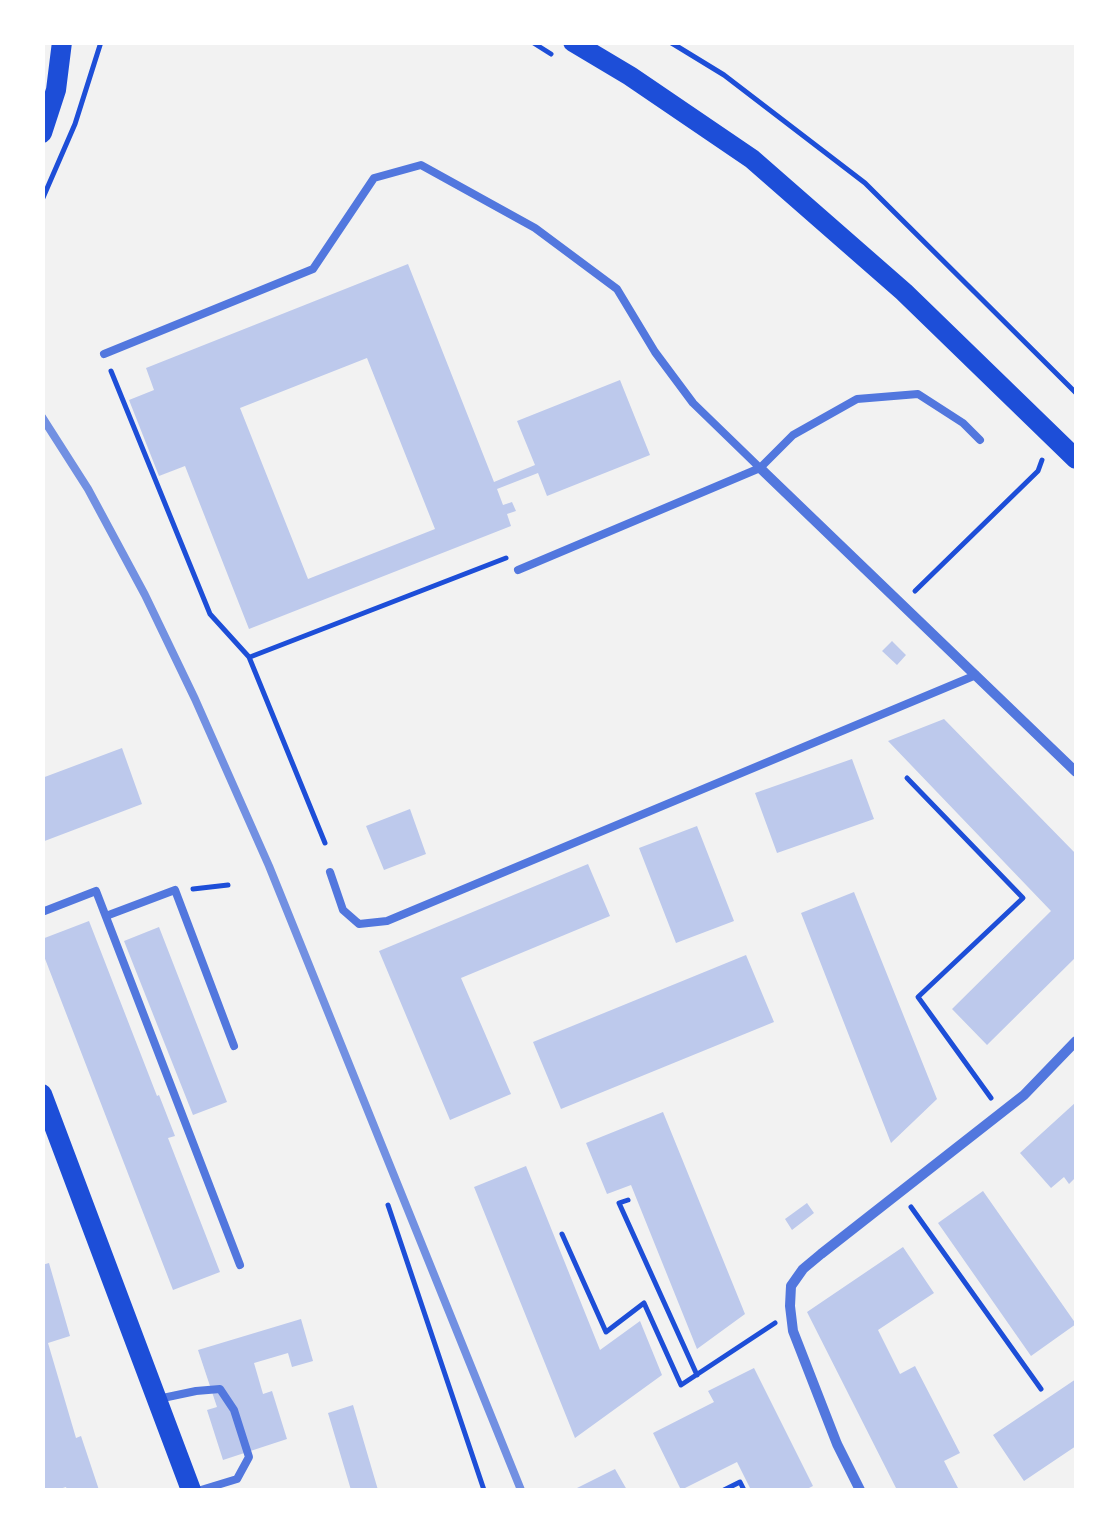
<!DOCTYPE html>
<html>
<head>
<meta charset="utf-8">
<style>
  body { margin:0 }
  #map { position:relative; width:1119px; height:1533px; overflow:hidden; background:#f2f2f2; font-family:"Source Serif 4",serif }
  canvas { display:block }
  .frame { position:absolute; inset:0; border:45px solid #fff; pointer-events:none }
</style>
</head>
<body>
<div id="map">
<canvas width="1119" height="1533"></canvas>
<div class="frame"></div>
</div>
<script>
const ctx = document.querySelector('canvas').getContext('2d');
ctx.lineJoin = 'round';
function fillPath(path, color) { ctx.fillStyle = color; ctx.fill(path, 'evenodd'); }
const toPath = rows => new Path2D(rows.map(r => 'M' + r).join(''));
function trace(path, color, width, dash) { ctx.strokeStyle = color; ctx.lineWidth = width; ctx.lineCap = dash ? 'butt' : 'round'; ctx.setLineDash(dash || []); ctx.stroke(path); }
fillPath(toPath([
  [408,264,494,482,535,465,517,421,620,380,650,455,547,496,538,473,497,489,503,505,512,502,516,511,507,514,511,526,249,629,185,466,159,476,129,400,154,390,146,368],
  [367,358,435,529,308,579,240,408],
  [892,641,906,655,897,665,882,651],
  [944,719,1076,854,1076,957,987,1045,952,1009,1051,911,888,741],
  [122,748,142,804,42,842,42,778],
  [852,759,874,819,777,853,755,793],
  [410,809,426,854,384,870,366,826],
  [697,826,734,921,676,943,639,848],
  [588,864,610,916,461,978,511,1094,450,1120,379,951],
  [854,892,937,1099,891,1143,801,913],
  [89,921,157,1096,159,1095,175,1136,168,1138,220,1272,173,1290,42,951,42,939],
  [159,927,227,1102,193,1115,124,941],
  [746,955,774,1022,561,1109,533,1042],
  [1076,1102,1076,1177,1069,1184,1064,1177,1051,1188,1020,1153],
  [663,1112,745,1314,697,1349,631,1185,607,1194,586,1143],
  [526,1166,600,1350,640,1321,662,1375,575,1438,474,1187],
  [983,1191,1076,1324,1031,1356,938,1223],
  [807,1203,814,1213,792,1230,785,1219],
  [903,1247,934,1293,878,1330,900,1374,915,1366,960,1453,944,1461,959,1490,897,1490,807,1312],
  [49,1263,70,1336,48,1343,76,1438,81,1436,99,1490,67,1490,66,1487,56,1490,42,1490,42,1265],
  [301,1319,313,1361,292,1367,288,1353,254,1363,263,1394,272,1391,287,1439,223,1460,207,1410,217,1407,198,1350],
  [754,1368,813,1486,805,1490,751,1490,737,1462,681,1490,653,1433,714,1402,708,1391],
  [1076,1379,1076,1446,1024,1481,993,1435],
  [353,1405,378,1490,351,1490,328,1413],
  [615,1469,627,1490,573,1490]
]), '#bdc9ec');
trace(toPath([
  [532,42,551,54],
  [670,42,724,75,865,183,1076,393],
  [42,200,75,124,101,42],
  [111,371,210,614,249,657,325,843],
  [915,591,1038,471,1042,460],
  [250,657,506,558],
  [907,778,1023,898,918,997,991,1098],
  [193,889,228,885],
  [628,1200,619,1203,697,1375],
  [388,1205,484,1490],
  [911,1207,1041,1389],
  [562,1234,606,1332,644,1303,681,1385,775,1323],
  [724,1490,740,1482,744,1490]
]), '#1d4ed8', 5);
trace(toPath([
  [104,354,313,269,374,178,421,165,535,228,617,289,655,352,693,403,760,468],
  [518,570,760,468,793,435,857,399,918,394,963,423,980,440],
  [330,872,343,910,359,924,387,921,976,675],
  [42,912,96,891,240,1265],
  [106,916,175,890,234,1046],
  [158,1399,196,1391,220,1389,234,1410,249,1457,237,1479,201,1490]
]), '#5277de', 8);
trace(toPath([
  [760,468,1076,772],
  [860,1490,837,1444,793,1331,790,1306,791,1286,803,1269,821,1254,1024,1095,1076,1041]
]), '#5277de', 10);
trace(toPath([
  [573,42,630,76,752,159,904,292,1076,459],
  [42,133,56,90,62,42],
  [42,1094,191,1490]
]), '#1d4ed8', 20);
trace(toPath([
  [42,417,88,489,145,595,195,699,269,866,521,1490]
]), '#7290e2', 8);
</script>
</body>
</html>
